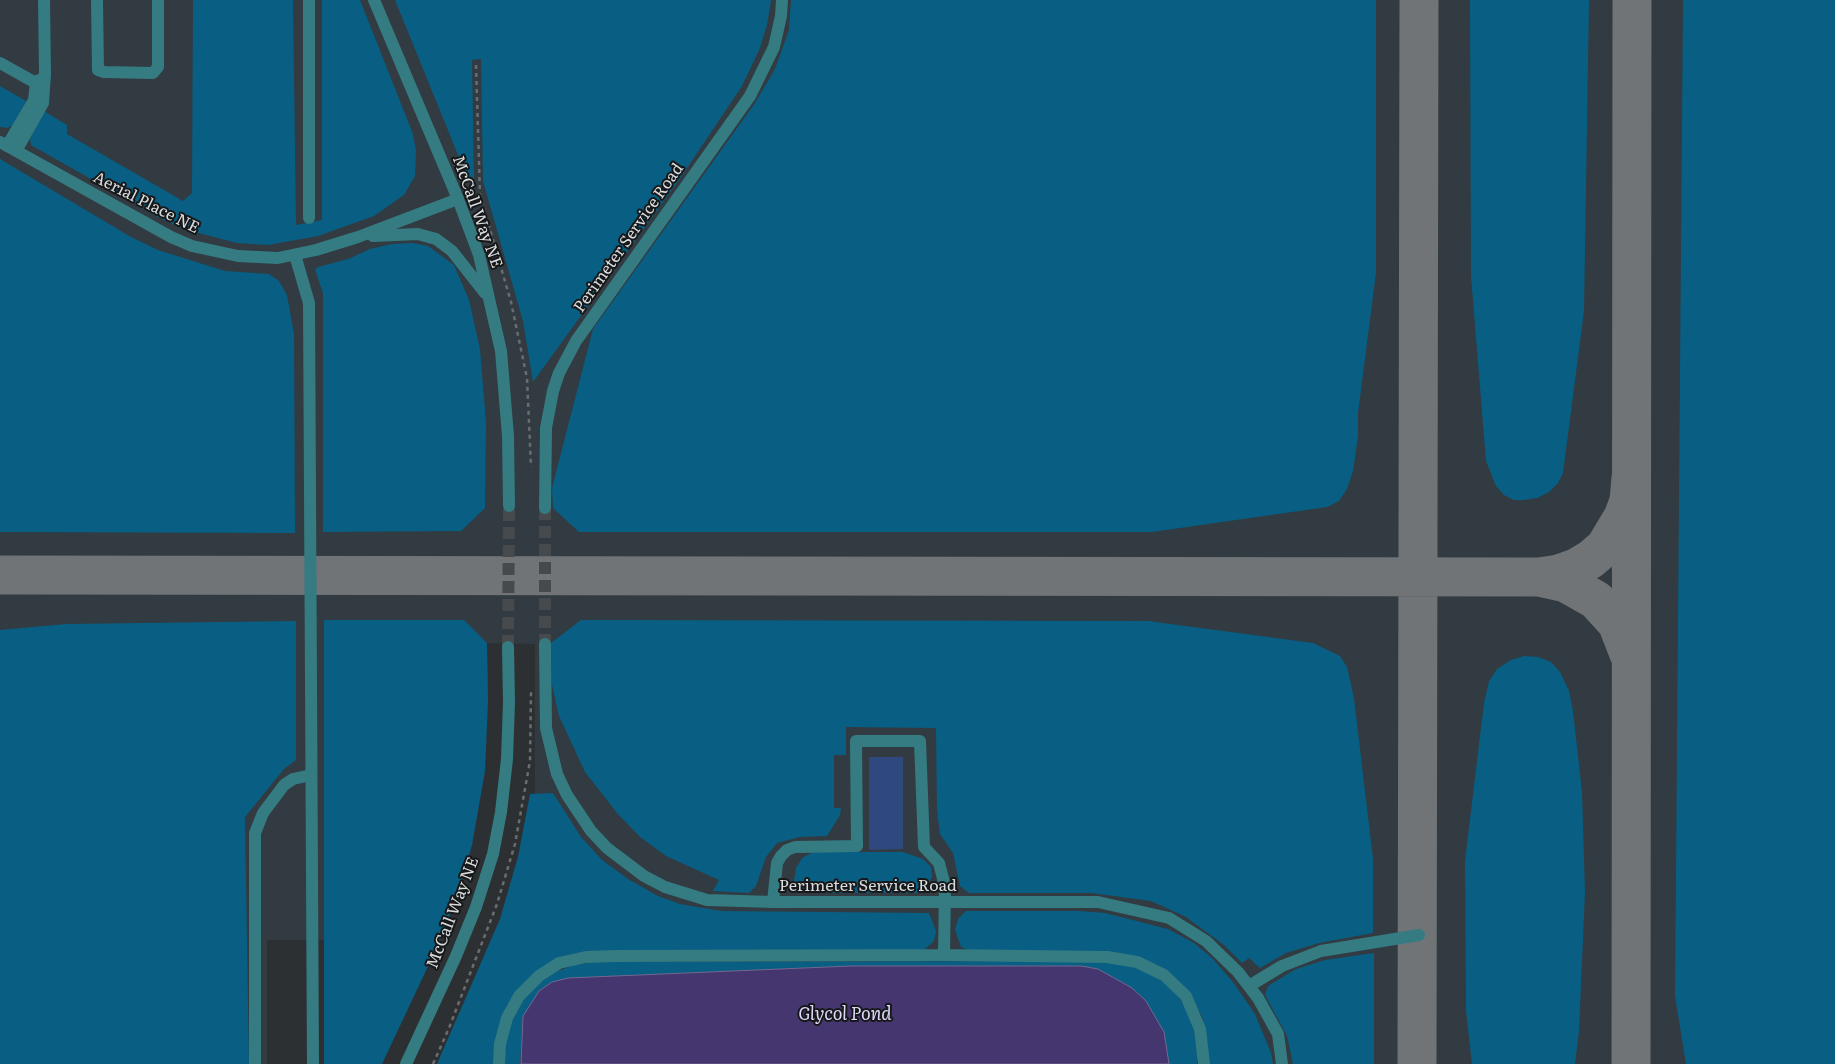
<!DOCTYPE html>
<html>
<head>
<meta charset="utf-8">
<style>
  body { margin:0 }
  canvas { display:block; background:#2c3033 }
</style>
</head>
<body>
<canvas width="1835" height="1064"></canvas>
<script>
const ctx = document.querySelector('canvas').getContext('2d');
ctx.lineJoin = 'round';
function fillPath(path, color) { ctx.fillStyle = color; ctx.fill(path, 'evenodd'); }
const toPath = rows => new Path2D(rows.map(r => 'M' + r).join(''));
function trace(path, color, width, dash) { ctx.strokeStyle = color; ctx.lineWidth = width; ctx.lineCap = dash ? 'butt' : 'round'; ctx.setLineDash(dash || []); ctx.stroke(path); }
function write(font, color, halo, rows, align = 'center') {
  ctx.font = font + ' Literata,serif'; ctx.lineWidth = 4; ctx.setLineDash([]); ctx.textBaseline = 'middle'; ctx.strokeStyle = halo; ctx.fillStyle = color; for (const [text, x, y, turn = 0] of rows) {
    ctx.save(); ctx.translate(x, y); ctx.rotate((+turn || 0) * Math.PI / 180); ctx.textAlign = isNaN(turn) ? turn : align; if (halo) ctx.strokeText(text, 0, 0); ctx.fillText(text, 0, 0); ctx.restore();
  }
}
fillPath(toPath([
  [0,0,1835,0,1835,1064,489,1064,535,956,535,644,487,643,488,699,408,940,267,940,267,1064,0,1064]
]), '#313b41');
fillPath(toPath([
  [193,0,293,0,296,225,322,220,322,0,360,0,413,134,416,151,415,176,404,195,374,216,318,236,268,245,237,243,183,229,156,216,31,145,30,139,44,111,67,125,67,134,183,201,192,193],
  [395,0,771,0,767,25,760,48,742,86,679,180,533,382,523,321,483,181,481,59,472,60,474,180,469,182],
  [791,0,1376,0,1376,273,1358,413,1358,436,1353,471,1347,489,1339,501,1327,507,1152,532,579,532,553,508,552,488,593,329,755,103,775,69,789,30],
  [1470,0,1589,0,1584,311,1563,473,1558,483,1549,492,1537,498,1524,500,1514,500,1504,495,1496,486,1486,461,1471,276],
  [1683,0,1835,0,1835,1064,1686,1064,1675,996],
  [0,86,26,101,13,125,7,128,0,127],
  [0,159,131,237,158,250,225,271,269,274,279,281,287,295,294,334,295,533,0,532],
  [413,243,428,246,454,265,469,300,480,349,486,423,485,508,461,531,323,532,323,293,315,270,318,267,348,259,370,249,392,244],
  [324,620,464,620,487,643,488,701,485,771,472,845,458,894,439,943,382,1064,324,1064],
  [581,620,1148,621,1313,643,1340,656,1347,667,1354,698,1373,859,1373,933,1319,943,1286,953,1260,968,1249,958,1242,963,1224,945,1186,917,1151,901,1091,893,969,893,960,886,953,853,940,834,937,811,936,728,846,727,846,755,834,755,834,808,841,808,840,815,827,836,800,837,777,843,766,857,756,886,749,893,713,891,719,880,666,856,640,837,617,813,585,772,559,716,552,685,551,643],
  [296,621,296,760,284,769,245,817,249,1064,0,1064,0,630,66,624],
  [1524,656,1538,657,1551,662,1560,672,1569,691,1573,711,1582,792,1585,892,1579,1031,1575,1064,1472,1064,1466,1011,1465,861,1484,703,1489,681,1497,669,1511,660],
  [553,793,581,837,602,860,628,879,658,896,680,904,721,911,929,913,936,931,934,941,923,951,596,952,531,976,494,1064,437,1064,500,919,518,857,530,794],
  [813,852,903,852,923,859,931,867,932,876,928,886,922,893,792,893,796,868,802,858],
  [966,911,1079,911,1105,913,1168,929,1194,943,1212,958,1233,982,1255,1014,1271,1053,1273,1064,1208,1064,1208,1045,1203,1019,1191,995,1158,965,971,951,961,947,955,930,958,919],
  [1374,953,1374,1064,1293,1064,1287,1036,1265,995,1268,986,1296,969,1325,960],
  [1086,961,1126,964,1155,975,1179,996,1192,1021,1197,1046,1197,1064,1169,1064,1081,966,851,966,568,978,523,1016,520,1064,504,1064,508,1025,520,1002,535,986,555,972,574,965,596,962]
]), '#085f83');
const water = toPath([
  [851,966,1081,966,1098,969,1132,988,1146,1001,1164,1032,1169,1064,521,1064,523,1016,539,991,552,982,568,978,851,966]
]);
fillPath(water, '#46366f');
trace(water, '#726891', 1);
trace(toPath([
  [0,575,1539,577,1559,574,1576,568,1591,559,1605,547,1623,517,1629,501,1631,478],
  [1539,577,1566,583,1596,600,1617,623,1629,654],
  [1417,1064,1419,0],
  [1631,1064,1632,0]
]), '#707477', 39);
fillPath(toPath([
  [869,757,903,757,903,849,869,850]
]), '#2f487e');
trace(toPath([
  [545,508,545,644],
  [508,647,509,506]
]), '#464a4d', 12, [12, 6]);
trace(toPath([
  [476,65,480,195,511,302,527,378,531,467],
  [433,1064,449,1028,497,904,515,844,530,761,531,692]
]), '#6a6d70', 2.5, [4, 4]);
trace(toPath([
  [97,0,98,70,104,72,153,73,158,67,158,0],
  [309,0,309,218],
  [374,0,458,199,479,255,501,351,508,436,509,506],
  [0,63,34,82,43,79,45,74,44,0],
  [0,142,171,237,192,246,238,256,278,258,316,250,358,237,458,199],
  [7,146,34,100,36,82],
  [16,151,43,103,45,74],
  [373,236,418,234,436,239,452,251,485,293],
  [295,255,309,303,313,1064],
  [545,508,546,428,553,391,559,373,576,341,750,96,774,47,781,16,782,0],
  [545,644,546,728,557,774,567,795,591,831,607,848,644,876,665,887,707,900,773,902,1098,902,1169,918,1206,941,1238,972,1258,998,1278,1034,1282,1064],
  [773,902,777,863,781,856,787,850,795,847,857,846,856,741,920,741,924,847,939,863,945,886,944,955],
  [1249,986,1282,966,1321,951,1419,935],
  [255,1064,255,833,263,813,284,785,293,779,311,775],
  [406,1064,456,956,476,907,493,854,501,812,507,759,509,702,508,647],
  [499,1064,500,1044,507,1018,519,996,539,976,559,963,586,957,616,956,944,955,1107,957,1137,962,1164,975,1186,996,1200,1029,1204,1064]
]), '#357b82', 12);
write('16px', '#dadddf', '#161819', [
  ["Aerial Place NE",146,203,27],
  ["McCall Way NE",477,212,70],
  ["Perimeter Service Road",629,238,-55],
  ["Perimeter Service Road",868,886],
  ["McCall Way NE",453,913,-69]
]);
write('italic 18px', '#dfd8fd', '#161819', [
  ["Glycol Pond",845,1015]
]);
</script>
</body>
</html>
